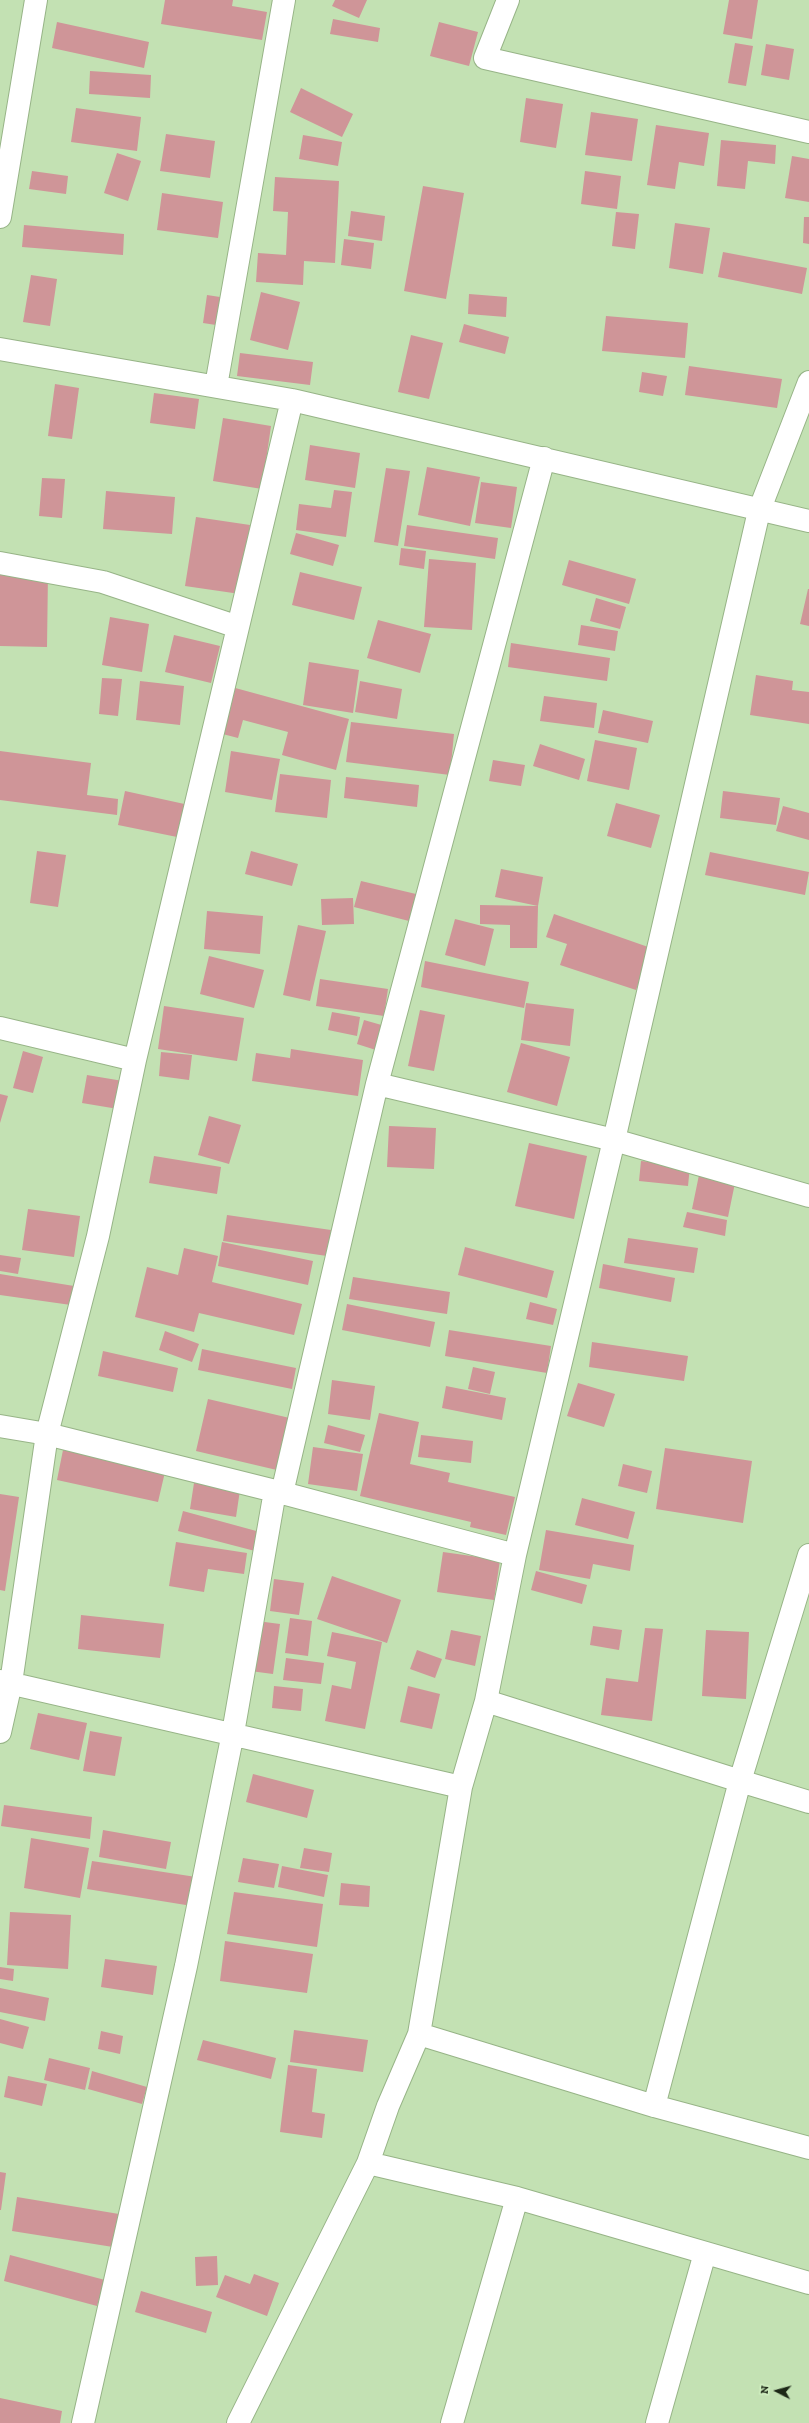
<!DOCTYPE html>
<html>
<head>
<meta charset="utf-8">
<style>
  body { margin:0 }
  #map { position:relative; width:809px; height:2423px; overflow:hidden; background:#c3e1b3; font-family:"Zilla Slab",serif }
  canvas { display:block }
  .north { position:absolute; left:757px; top:2371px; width:40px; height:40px; -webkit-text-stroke:3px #d0efc0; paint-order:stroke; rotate:276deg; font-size:11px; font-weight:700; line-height:16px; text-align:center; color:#1d2817 }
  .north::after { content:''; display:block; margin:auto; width:14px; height:18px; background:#1d2817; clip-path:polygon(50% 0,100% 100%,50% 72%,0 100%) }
</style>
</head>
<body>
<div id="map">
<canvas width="809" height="2423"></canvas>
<div class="north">N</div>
</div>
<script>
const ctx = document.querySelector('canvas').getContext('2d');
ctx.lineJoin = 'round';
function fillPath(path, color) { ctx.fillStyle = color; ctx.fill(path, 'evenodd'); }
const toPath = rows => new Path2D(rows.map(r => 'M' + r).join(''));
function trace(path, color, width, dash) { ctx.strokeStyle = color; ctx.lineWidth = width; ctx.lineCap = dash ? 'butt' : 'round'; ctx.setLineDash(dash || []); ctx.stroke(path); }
fillPath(toPath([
  [165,0,233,0,232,6,267,12,262,40,161,24],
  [335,0,367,0,359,18,332,6],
  [729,0,758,0,752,39,723,34],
  [333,19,380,28,378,42,330,34],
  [57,22,149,42,144,68,52,48],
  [439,22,478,32,469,66,430,56],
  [735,43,753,46,746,86,728,83],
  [766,44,794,49,789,80,761,75],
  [90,71,151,75,150,98,89,94],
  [301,88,353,114,342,137,290,112],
  [526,98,563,104,556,148,520,142],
  [76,108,141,117,137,151,71,142],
  [591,112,638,119,632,161,585,155],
  [656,125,709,133,704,166,679,162,675,189,647,185],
  [166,134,215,141,210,178,160,171],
  [303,135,342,142,338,166,299,159],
  [721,140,776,145,775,164,748,161,745,189,717,186],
  [117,153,141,161,128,201,104,193],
  [792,156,809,159,809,202,785,198],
  [32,171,68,176,66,194,29,189],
  [585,171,621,176,617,209,581,204],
  [275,177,339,181,335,263,304,261,303,285,256,282,258,253,286,255,288,212,273,211],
  [423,186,464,193,446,299,404,291],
  [162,193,223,202,218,238,157,230],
  [351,211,385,216,382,241,348,236],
  [616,212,639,214,635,249,612,246],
  [804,217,809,217,809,244,803,243],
  [675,223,710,228,703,274,669,268],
  [24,225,124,234,123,255,22,247],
  [344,239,374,243,371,269,341,265],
  [723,252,807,268,802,294,718,277],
  [31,275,57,279,50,326,23,322],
  [261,292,300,302,288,350,250,340],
  [469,294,507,297,506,317,468,314],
  [207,295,220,297,216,325,203,323],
  [606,316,688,323,685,358,602,351],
  [464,324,509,337,505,354,459,342],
  [411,335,443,343,429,399,398,392],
  [240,353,313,362,310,385,237,376],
  [689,366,782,379,777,408,685,395],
  [642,372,667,376,663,396,639,392],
  [55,384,79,388,72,439,48,436],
  [154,393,199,399,195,429,150,423],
  [223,418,271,426,262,489,213,481],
  [310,445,360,453,355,488,305,480],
  [427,467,480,477,470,526,418,515],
  [386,468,410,471,398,546,374,542],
  [42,478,65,479,62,518,39,516],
  [481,482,517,487,511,528,475,523],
  [334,490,352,492,346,537,296,530,299,504,331,508],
  [106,491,175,497,172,534,103,529],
  [196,517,250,525,240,594,185,586],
  [407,525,498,538,495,559,404,546],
  [296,533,339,545,333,566,290,554],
  [401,548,426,551,424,569,399,565],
  [429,559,476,563,472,630,424,627],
  [569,560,636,579,629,604,562,585],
  [300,572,362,587,354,620,292,605],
  [0,573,48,573,47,647,0,646],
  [808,589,809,589,809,626,800,624],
  [596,598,626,607,620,629,590,621],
  [110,617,149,624,142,672,102,665],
  [378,620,431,634,420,673,367,658],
  [581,625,618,631,615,651,578,645],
  [174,635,220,646,211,683,165,672],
  [511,643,610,658,607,681,508,667],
  [309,662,359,670,353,713,303,705],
  [756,675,793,681,792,690,809,692,809,724,750,715],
  [102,678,122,679,118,716,99,714],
  [140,681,184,686,180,725,136,720],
  [360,681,402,689,397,719,355,712],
  [228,686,349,719,336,770,282,755,288,732,243,720,238,738,215,732],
  [544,696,597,703,594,728,540,721],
  [603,710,653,721,648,743,598,733],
  [351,722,454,734,450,775,346,762],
  [595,740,637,748,629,790,587,781],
  [540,744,585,759,579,780,533,766],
  [0,751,91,763,87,795,118,799,117,815,0,800],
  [231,751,280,759,272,800,225,792],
  [493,760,525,765,521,786,489,781],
  [280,774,331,780,327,818,275,812],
  [346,777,419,785,417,807,344,798],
  [125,791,189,805,182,838,118,825],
  [723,791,780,798,776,825,720,818],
  [616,803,660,815,651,848,607,836],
  [783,806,809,813,809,840,776,831],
  [37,851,66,855,58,907,30,903],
  [251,851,298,864,292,886,245,874],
  [710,852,809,872,805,895,705,875],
  [501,869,543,877,538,906,495,897],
  [361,881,416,894,409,921,354,907],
  [353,898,354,924,322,925,321,899],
  [480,905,538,906,537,948,510,948,510,925,480,924],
  [207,911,263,916,260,954,204,949],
  [554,914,651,948,636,990,560,965,567,944,546,937],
  [455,919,494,929,485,966,445,955],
  [298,925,326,931,310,1001,283,995],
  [209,956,264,970,254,1008,200,994],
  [425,961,529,982,524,1008,421,987],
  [320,979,388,989,384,1016,316,1006],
  [526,1003,574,1009,570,1046,521,1040],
  [164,1006,244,1018,237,1061,158,1049],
  [420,1010,445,1015,434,1071,408,1066],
  [332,1012,360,1017,357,1036,328,1030],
  [364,1020,385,1026,379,1051,357,1044],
  [521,1043,570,1057,557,1106,507,1092],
  [291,1049,363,1060,358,1096,252,1081,256,1053,290,1058],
  [23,1051,43,1057,33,1093,13,1088],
  [161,1052,192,1055,189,1080,159,1076],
  [87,1075,123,1081,118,1109,82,1103],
  [0,1094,8,1096,0,1123],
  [209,1116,241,1125,229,1164,198,1155],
  [389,1126,436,1128,434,1169,387,1167],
  [529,1143,587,1156,574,1219,515,1206],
  [154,1156,221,1167,217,1194,149,1183],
  [641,1161,690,1166,688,1186,639,1181],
  [699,1175,735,1183,728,1217,692,1209],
  [28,1209,80,1216,74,1257,22,1250],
  [687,1212,727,1220,725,1236,683,1227],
  [227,1215,331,1230,327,1256,223,1241],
  [628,1238,698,1248,694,1273,624,1263],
  [222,1242,313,1261,308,1285,218,1266],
  [465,1247,554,1271,547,1298,458,1275],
  [184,1248,218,1256,212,1282,302,1304,294,1335,199,1313,194,1332,135,1317,147,1267,178,1275],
  [0,1255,21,1258,18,1274,0,1271],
  [603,1264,675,1278,671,1302,599,1288],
  [0,1274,74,1286,71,1305,0,1295],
  [353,1277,450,1292,447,1314,349,1299],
  [530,1302,557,1309,553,1325,526,1319],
  [347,1304,435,1322,430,1347,342,1330],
  [449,1330,551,1346,547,1373,445,1356],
  [165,1331,199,1344,192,1362,159,1350],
  [592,1342,688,1356,684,1381,589,1367],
  [202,1349,296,1368,292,1389,198,1370],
  [103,1351,178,1368,173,1392,98,1376],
  [473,1367,495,1372,490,1394,468,1389],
  [332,1380,375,1386,370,1420,328,1414],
  [578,1383,615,1394,604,1427,567,1416],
  [446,1386,506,1398,502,1420,442,1408],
  [208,1399,294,1419,281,1471,196,1451],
  [379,1413,419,1422,410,1464,450,1473,448,1482,515,1497,506,1535,470,1527,471,1522,360,1496],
  [328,1425,365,1435,360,1452,324,1443],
  [421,1435,473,1441,471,1463,418,1457],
  [313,1447,363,1454,357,1491,308,1484],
  [665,1448,752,1461,743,1523,656,1509],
  [63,1450,165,1472,158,1502,57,1480],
  [623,1464,652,1471,647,1493,618,1486],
  [194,1483,240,1490,236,1517,190,1509],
  [0,1494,19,1497,5,1591,0,1590],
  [582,1498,635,1512,628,1539,575,1525],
  [183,1511,260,1532,255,1551,178,1531],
  [546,1530,634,1545,630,1571,593,1564,590,1579,539,1570],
  [176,1542,247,1553,244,1574,208,1569,204,1592,169,1586],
  [443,1552,500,1560,494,1600,437,1592],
  [536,1571,587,1585,582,1604,531,1590],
  [332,1576,401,1600,387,1643,317,1619],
  [274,1579,304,1583,299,1615,270,1611],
  [81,1615,164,1624,160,1658,78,1649],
  [290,1618,312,1621,308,1656,285,1653],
  [257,1621,280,1624,273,1674,250,1671],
  [593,1626,622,1630,619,1650,590,1645],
  [645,1628,663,1629,652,1721,601,1715,606,1678,638,1682],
  [451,1630,481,1636,475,1666,445,1659],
  [706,1630,749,1632,746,1699,702,1696],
  [332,1632,382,1642,365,1729,325,1721,332,1685,351,1689,356,1662,327,1656],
  [417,1650,442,1659,435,1678,410,1669],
  [286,1658,324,1663,321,1684,283,1680],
  [274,1686,303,1689,301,1711,272,1708],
  [408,1686,440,1694,432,1729,400,1722],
  [38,1713,87,1723,79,1760,30,1749],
  [90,1731,122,1737,115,1776,83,1771],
  [253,1774,314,1790,307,1818,246,1802],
  [4,1805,92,1817,90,1839,1,1826],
  [103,1830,171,1842,166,1869,99,1857],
  [31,1838,89,1848,80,1898,24,1888],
  [304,1848,332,1853,329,1872,300,1868],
  [243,1858,279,1864,274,1888,238,1882],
  [92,1861,196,1877,192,1906,87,1889],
  [282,1866,328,1875,324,1897,278,1887],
  [341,1883,370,1886,369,1907,339,1905],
  [234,1892,323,1904,317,1947,227,1934],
  [10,1912,71,1915,68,1969,7,1965],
  [225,1941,313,1954,307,1993,220,1981],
  [105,1959,157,1966,153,1995,101,1987],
  [0,1967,14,1969,13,1981,0,1979],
  [0,1988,49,1998,45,2021,0,2012],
  [0,2019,29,2027,23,2049,0,2043],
  [294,2030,368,2040,363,2072,290,2062],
  [101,2031,123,2036,120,2054,98,2049],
  [203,2040,276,2058,271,2079,197,2060],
  [49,2058,90,2068,85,2090,44,2080],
  [288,2065,317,2069,312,2112,325,2114,322,2138,280,2132],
  [92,2071,147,2087,142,2104,88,2089],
  [8,2076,47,2084,42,2106,4,2097],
  [0,2172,6,2173,1,2210,0,2210],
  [17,2197,119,2214,113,2247,12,2231],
  [10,2255,105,2280,97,2306,4,2281],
  [217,2256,218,2285,196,2286,195,2257],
  [254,2274,279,2283,267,2316,216,2297,225,2275,250,2284],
  [141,2291,212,2312,206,2333,135,2312],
  [0,2398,62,2411,60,2423,0,2423]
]), '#cf9598');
const minor = toPath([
  [508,0,485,58,809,132],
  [0,217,36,0],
  [0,349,292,400,809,521],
  [216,386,284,0],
  [0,563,103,582,238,627],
  [0,1028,135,1060],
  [377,1084,614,1140,809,1196],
  [0,1426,47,1434,275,1491,515,1555],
  [282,1493,377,1084,544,458],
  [0,1681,461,1787],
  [486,1701,515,1555,614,1140,759,511,809,382],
  [0,1732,11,1683,47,1434,98,1236,135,1060,292,400],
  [419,2034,654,2106,809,2148],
  [654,2106,740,1781,809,1802],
  [368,2163,517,2198,809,2283],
  [83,2423,186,1966,233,1733,275,1491],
  [238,2423,368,2163,388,2106,419,2034,461,1787,486,1701,740,1781,809,1555],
  [452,2423,517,2198],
  [657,2423,705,2253]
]);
trace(minor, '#97b487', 24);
trace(minor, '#fff', 22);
</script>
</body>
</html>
